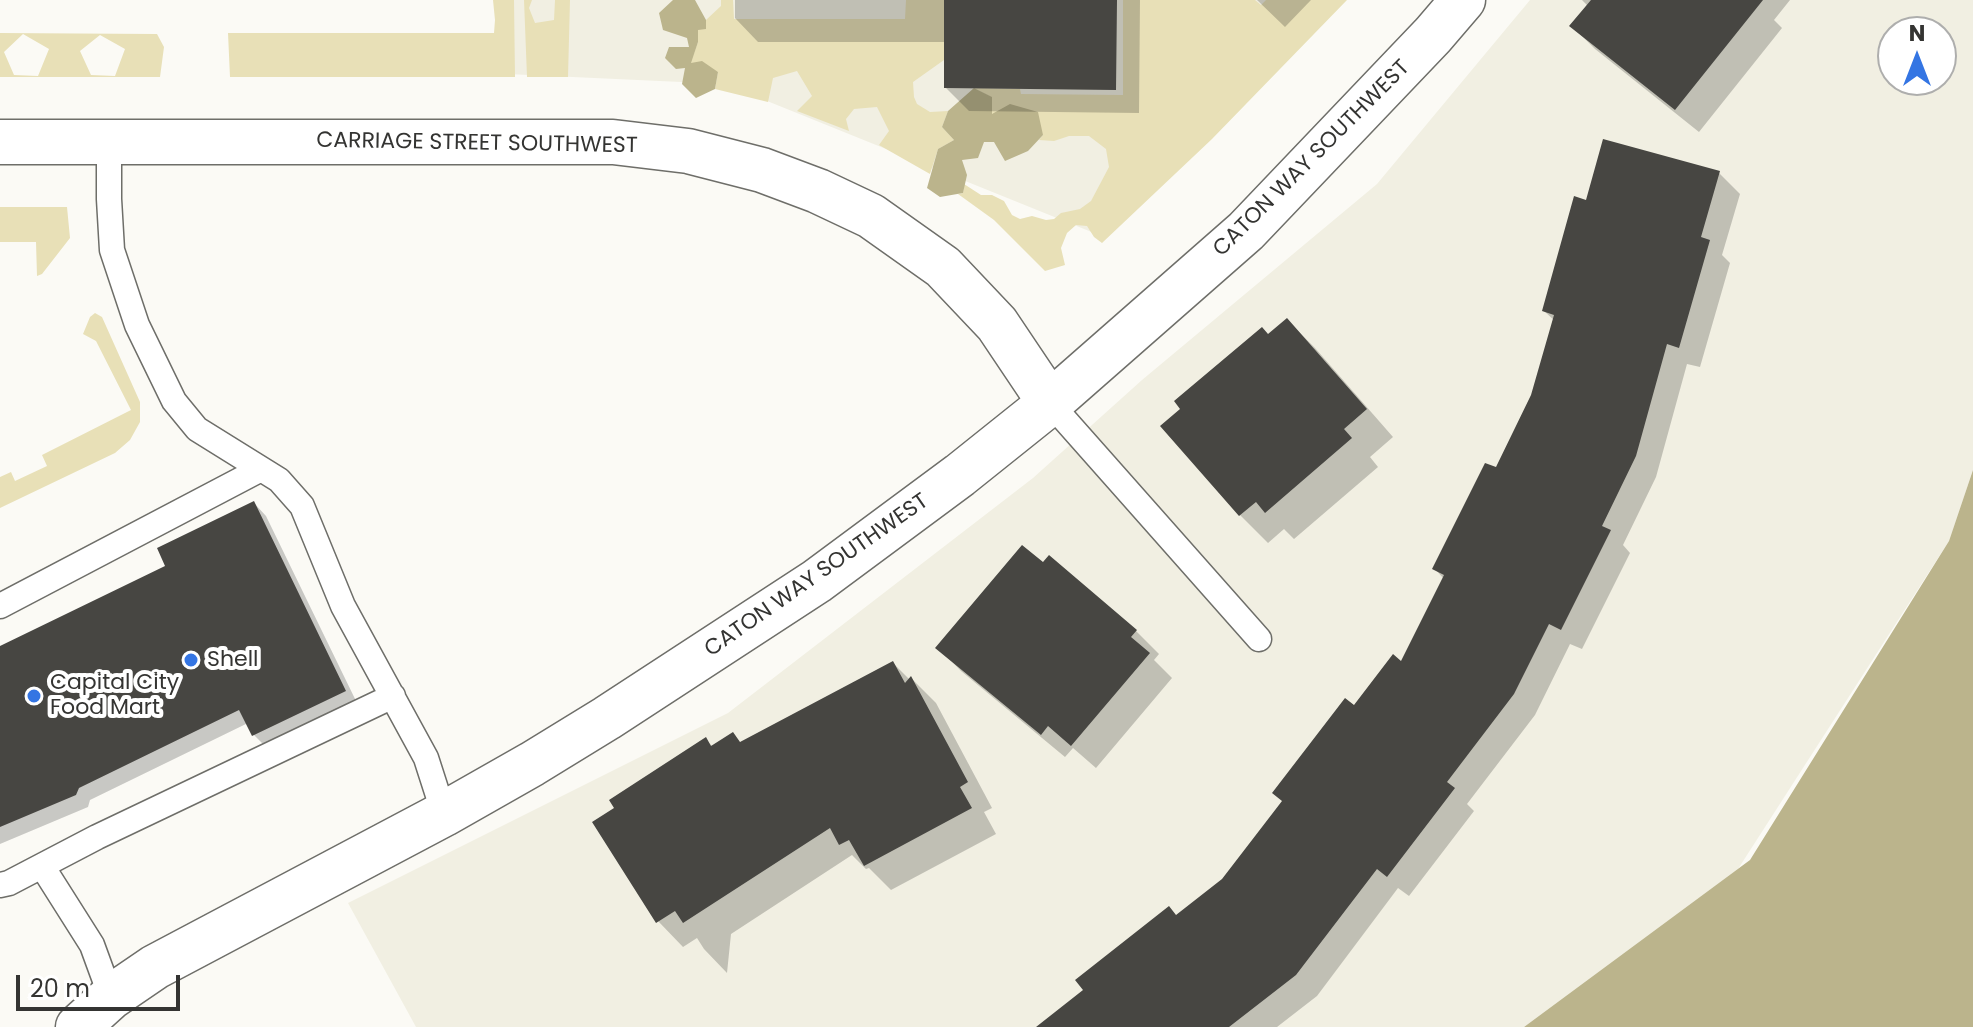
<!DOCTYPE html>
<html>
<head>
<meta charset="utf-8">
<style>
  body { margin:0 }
  #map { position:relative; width:1973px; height:1027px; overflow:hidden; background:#fbfaf5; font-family:Poppins,sans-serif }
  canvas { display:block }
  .north { position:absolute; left:1877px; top:16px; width:80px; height:80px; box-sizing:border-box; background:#fff; border:2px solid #aeaead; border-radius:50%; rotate:0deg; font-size:22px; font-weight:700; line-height:32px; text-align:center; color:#343432 }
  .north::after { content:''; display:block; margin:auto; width:28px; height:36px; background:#3475e3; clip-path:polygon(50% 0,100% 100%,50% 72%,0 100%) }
  .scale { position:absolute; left:16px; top:975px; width:164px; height:36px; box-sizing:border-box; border:4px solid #343432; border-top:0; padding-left:10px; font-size:24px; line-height:28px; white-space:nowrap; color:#343432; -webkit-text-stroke:6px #fff; paint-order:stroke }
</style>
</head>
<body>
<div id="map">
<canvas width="1973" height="1027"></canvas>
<div class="north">N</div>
<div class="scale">20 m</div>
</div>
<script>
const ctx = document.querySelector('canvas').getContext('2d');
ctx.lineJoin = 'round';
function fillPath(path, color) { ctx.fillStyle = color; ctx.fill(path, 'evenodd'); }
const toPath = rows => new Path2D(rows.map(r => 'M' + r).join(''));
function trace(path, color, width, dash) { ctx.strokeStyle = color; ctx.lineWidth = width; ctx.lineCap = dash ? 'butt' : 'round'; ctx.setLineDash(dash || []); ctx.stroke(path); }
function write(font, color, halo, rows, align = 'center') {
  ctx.font = font + ' Poppins,sans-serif'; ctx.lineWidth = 8; ctx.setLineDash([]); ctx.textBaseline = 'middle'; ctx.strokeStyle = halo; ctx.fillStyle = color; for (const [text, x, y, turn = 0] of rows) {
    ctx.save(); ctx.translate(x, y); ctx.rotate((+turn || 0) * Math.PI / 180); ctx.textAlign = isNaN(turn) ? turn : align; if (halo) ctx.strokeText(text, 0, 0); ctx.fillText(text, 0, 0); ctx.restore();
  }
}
fillPath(toPath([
  [507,0,1333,0,1099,235,725,84,507,74],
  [1530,0,1973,0,1973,470,1949,541,1738,869,1524,1027,416,1027,348,903,728,713,1033,478,1142,380,1377,184],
  [1893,32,1941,32,1941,80,1893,80]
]), '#f1efe2');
fillPath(toPath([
  [493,0,514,0,515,77,230,77,228,33,494,33,495,20],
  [524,0,532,0,529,8,535,23,554,20,555,0,570,0,568,77,527,77],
  [721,0,733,0,734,19,905,19,906,0,945,0,944,60,913,82,914,97,917,104,930,112,948,111,942,127,954,140,938,149,930,174,879,145,889,131,877,107,854,109,846,119,849,131,797,111,812,96,797,71,773,78,768,102,715,89,718,72,690,64,698,42,698,29,706,29,706,20,721,6],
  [1123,0,1255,0,1261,5,1266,0,1347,0,1212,139,1102,243,1094,237,1087,226,1076,225,1067,233,1061,248,1065,265,1045,271,994,220,958,194,963,193,964,184,981,195,992,195,1004,201,1012,215,1020,219,1032,216,1046,220,1054,219,1061,213,1080,209,1091,201,1109,167,1106,149,1089,136,1069,136,1054,141,1039,140,1043,135,992,114,991,97,974,88,1020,89,1021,94,1123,95],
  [0,33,157,34,164,47,160,77,0,77],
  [23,34,49,49,38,76,14,75,4,52],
  [100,35,125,49,115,76,91,75,80,51],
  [0,207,67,207,70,238,42,274,37,276,36,242,0,242],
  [95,313,102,317,140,402,140,422,130,440,115,453,0,508,0,477,11,472,15,481,47,466,42,455,131,410,96,341,83,334,90,317]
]), '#e8e0b7');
fillPath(toPath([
  [673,0,695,0,706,20,706,29,698,30,698,42,691,63,702,61,718,72,715,89,696,98,682,84,685,68,676,69,665,58,669,47,689,47,687,38,663,30,659,13],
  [974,88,992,97,992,114,1010,104,1038,112,1043,135,1028,151,1005,161,994,142,984,142,978,158,962,160,967,175,963,193,940,197,927,188,938,149,954,140,942,127,948,111],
  [1973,470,1973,1027,1524,1027,1750,860,1949,541]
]), '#bbb48c');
fillPath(toPath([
  [735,0,1140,0,1139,113,969,111,946,88,946,42,758,42,735,18],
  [1257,0,1311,0,1285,27],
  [1582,0,1790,0,1774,20,1782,28,1699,132,1595,49,1572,26,1588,6],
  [1719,173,1740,194,1722,255,1730,263,1700,367,1687,364,1656,477,1623,545,1630,553,1582,649,1570,644,1535,715,1467,804,1474,811,1409,896,1398,888,1317,996,1277,1027,1040,1027,1224,880,1354,708,1402,664,1444,579,1435,569,1497,470,1533,396,1555,321,1544,311,1587,202],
  [1287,320,1315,348,1393,437,1370,457,1378,467,1294,539,1284,529,1268,543,1240,515,1163,426],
  [254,503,266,516,357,703,266,747,254,735,248,723,90,800,88,807,0,844,0,648,168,567],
  [1136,631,1159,654,1154,660,1172,678,1096,768,1073,748,1065,757,961,671,938,647],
  [893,663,910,680,911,678,936,703,992,808,984,812,996,834,891,890,869,868,866,869,852,855,731,934,727,973,704,949,697,938,683,947,658,921,706,740,713,747,742,744]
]), '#0003');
fillPath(toPath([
  [944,0,1117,0,1116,90,944,88],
  [1591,0,1763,0,1675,110,1569,26],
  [1603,139,1720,171,1701,237,1710,240,1679,348,1667,344,1636,456,1602,526,1611,530,1561,630,1549,624,1514,694,1447,782,1455,788,1387,877,1377,869,1296,975,1229,1027,1036,1027,1083,990,1075,980,1169,906,1176,915,1222,879,1282,801,1272,793,1345,698,1354,705,1393,654,1401,661,1444,575,1432,569,1485,463,1496,467,1531,395,1554,315,1542,311,1574,196,1586,200],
  [1287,318,1367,409,1344,429,1352,438,1265,513,1256,502,1239,516,1160,426,1180,409,1174,401,1262,327,1268,334],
  [254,501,346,691,252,736,239,710,79,788,76,795,0,827,0,646,165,566,157,548],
  [1022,545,1043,562,1049,555,1137,630,1131,637,1150,653,1071,746,1048,726,1041,735,935,648],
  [893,661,905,683,911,676,968,782,960,787,972,808,864,866,849,840,839,845,830,828,683,923,675,911,656,923,592,822,614,808,609,800,706,737,711,746,733,732,740,742]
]), '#474642');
const lane = toPath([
  [109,142,109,199,112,250,137,325,174,401,197,429,279,480,302,506,343,606,426,758,444,814],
  [1050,403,1259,639],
  [0,606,261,469],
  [42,866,92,945,111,997],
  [0,885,9,883,97,837,393,696]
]);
const street = toPath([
  [0,142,613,142,688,151,762,170,818,191,871,216,943,267,997,324,1050,403],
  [78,1027,111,997,155,967,444,814,532,764,607,718,817,581,960,475,1050,403,1246,231,1433,35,1463,0]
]);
trace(lane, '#6e6e69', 27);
trace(street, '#6e6e69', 47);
trace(lane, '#fff', 24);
trace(street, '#fff', 44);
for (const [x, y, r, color] of [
  [191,660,8,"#3475e3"],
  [34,696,8,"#3475e3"]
]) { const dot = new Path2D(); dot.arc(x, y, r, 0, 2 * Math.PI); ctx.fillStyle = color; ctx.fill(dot); trace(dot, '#fff', 3); }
write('22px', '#343432', '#fff', [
  ["CARRIAGE STREET SOUTHWEST",477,144,1],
  ["CATON WAY SOUTHWEST",1312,159,-45],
  ["CATON WAY SOUTHWEST",817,576,-35]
]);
write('22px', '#343432', '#fff', [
  ["Shell",207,660],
  ["Capital City",50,683],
  ["Food Mart",50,708]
], 'left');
</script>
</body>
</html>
